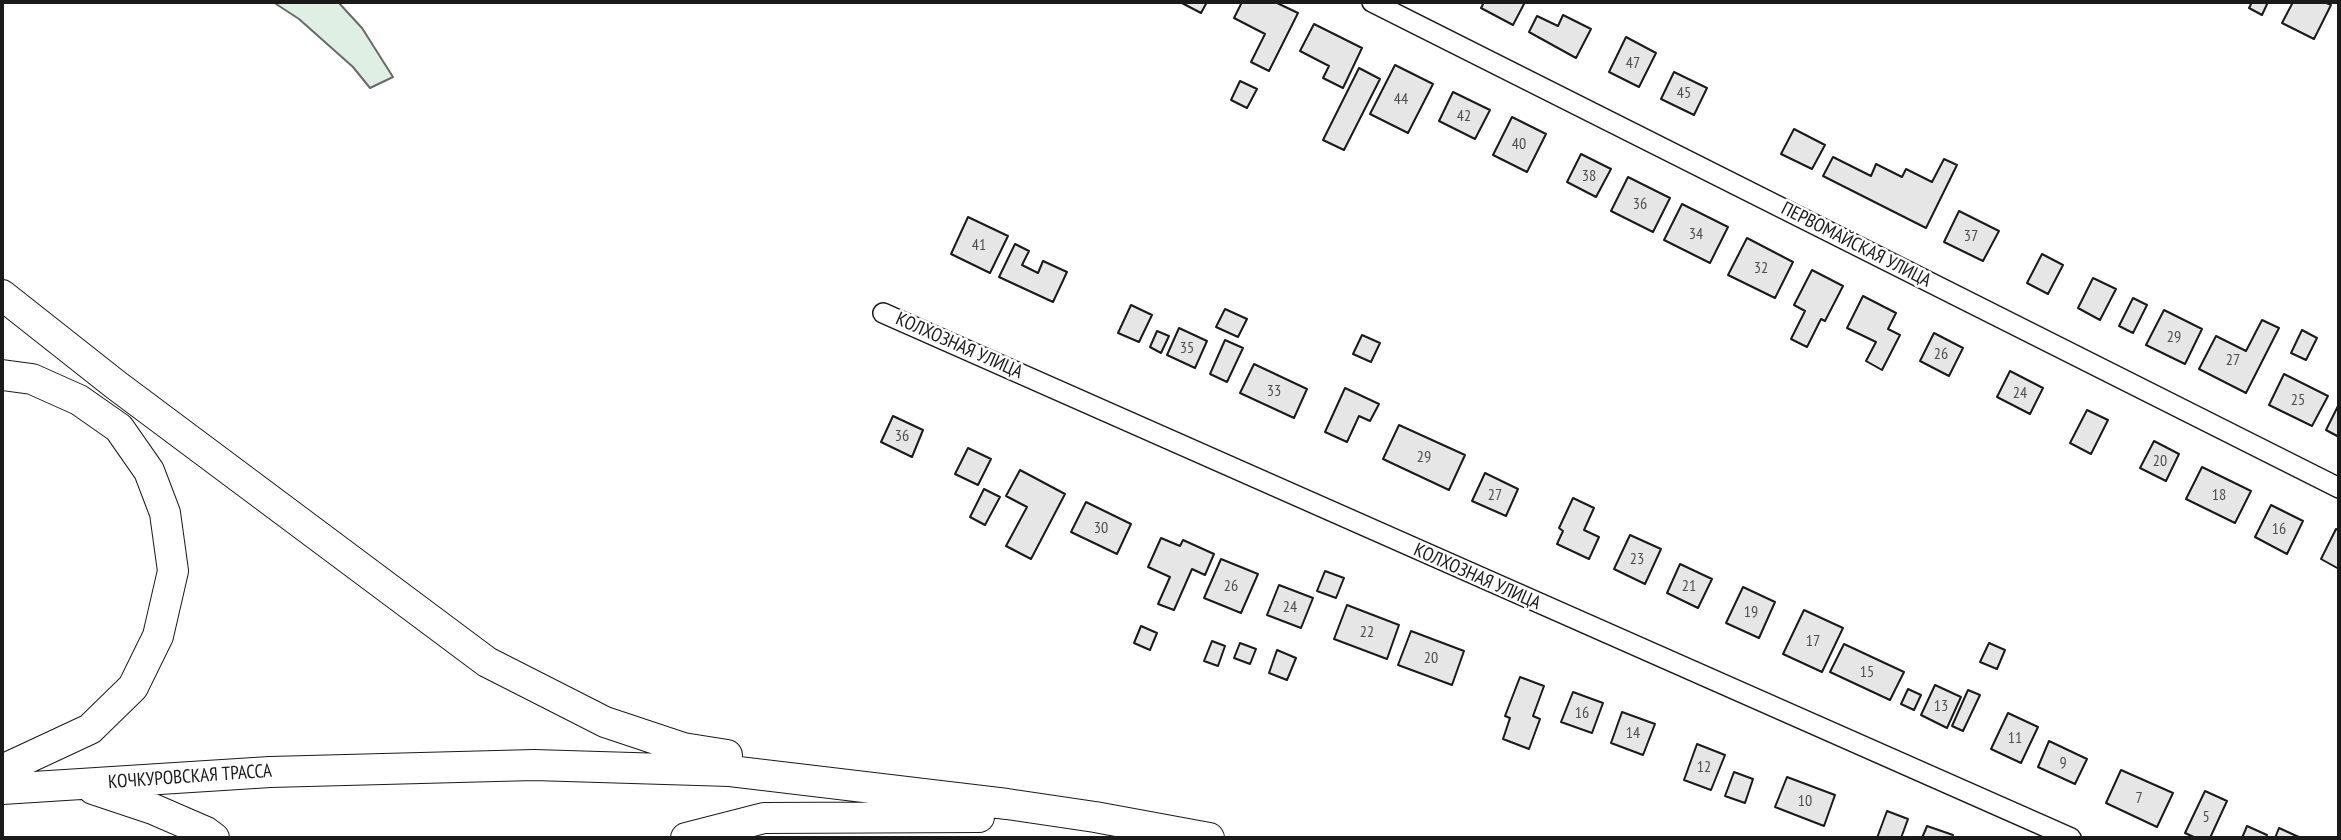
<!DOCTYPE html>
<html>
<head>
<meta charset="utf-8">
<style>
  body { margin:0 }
  #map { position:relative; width:2341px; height:840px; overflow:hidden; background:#fff; font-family:"PT Sans Narrow",sans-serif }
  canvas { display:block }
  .frame { position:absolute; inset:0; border:4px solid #1a1a1a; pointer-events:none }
</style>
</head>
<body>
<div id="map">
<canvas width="2341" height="840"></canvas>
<div class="frame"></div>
</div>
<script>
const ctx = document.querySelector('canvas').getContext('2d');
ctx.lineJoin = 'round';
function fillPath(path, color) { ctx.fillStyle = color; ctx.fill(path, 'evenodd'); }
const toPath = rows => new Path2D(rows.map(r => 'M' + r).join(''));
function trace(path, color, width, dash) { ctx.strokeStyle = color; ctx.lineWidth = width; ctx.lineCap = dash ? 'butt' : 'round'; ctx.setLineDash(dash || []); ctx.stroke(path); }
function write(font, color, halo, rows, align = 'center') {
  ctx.font = font + ' "PT Sans Narrow",sans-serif'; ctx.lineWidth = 5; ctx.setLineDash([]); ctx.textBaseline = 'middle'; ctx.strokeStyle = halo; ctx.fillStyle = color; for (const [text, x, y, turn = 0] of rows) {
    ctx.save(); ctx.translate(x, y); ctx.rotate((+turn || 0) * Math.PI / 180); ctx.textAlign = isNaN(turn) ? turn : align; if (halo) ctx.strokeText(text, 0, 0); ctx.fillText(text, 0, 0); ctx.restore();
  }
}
const green = toPath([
  [273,2,338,2,362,28,393,77,370,88,353,67,299,19,273,2]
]);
fillPath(green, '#e0efe3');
trace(green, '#6a6a6a', 2);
const building = toPath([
  [1180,2,1207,2,1201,13,1180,2],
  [1242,2,1275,2,1298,13,1269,71,1251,62,1265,34,1234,18,1242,2],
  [1484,2,1525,2,1513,25,1481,8,1484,2],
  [2252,2,2268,2,2262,15,2249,8,2252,2],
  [2293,2,2324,2,2331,5,2314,39,2282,23,2293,2],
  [1563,15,1591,29,1576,58,1529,32,1537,16,1558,26,1563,15],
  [1314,24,1362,48,1343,88,1323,78,1329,66,1300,51,1314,24],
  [1626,37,1656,53,1639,87,1609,72,1626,37],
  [1395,65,1433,84,1408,133,1370,114,1395,65],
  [1359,68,1380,79,1344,150,1323,140,1359,68],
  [1674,72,1707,88,1694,115,1661,99,1674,72],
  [1240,81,1257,89,1247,108,1231,100,1240,81],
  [1453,92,1490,110,1475,139,1439,121,1453,92],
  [1512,117,1546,134,1527,172,1493,155,1512,117],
  [1794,129,1825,145,1812,169,1781,154,1794,129],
  [1581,154,1611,169,1596,197,1567,182,1581,154],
  [1833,157,1871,176,1876,164,1902,177,1906,169,1932,182,1944,159,1957,165,1926,228,1823,176,1833,157],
  [1628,177,1670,198,1653,232,1611,211,1628,177],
  [1682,204,1728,227,1710,263,1664,240,1682,204],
  [1959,211,1999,231,1983,261,1944,242,1959,211],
  [968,217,1008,236,990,273,951,254,968,217],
  [1747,238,1793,262,1775,298,1728,275,1747,238],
  [1015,244,1029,251,1022,265,1038,273,1043,261,1067,272,1053,302,999,277,1015,244],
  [2042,254,2063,265,2048,294,2027,283,2042,254],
  [1812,270,1843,286,1825,321,1821,319,1807,347,1791,339,1805,311,1794,305,1812,270],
  [2093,278,2116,289,2100,320,2078,308,2093,278],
  [1863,296,1896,313,1888,329,1900,335,1882,370,1866,361,1876,342,1847,328,1863,296],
  [2133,298,2147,305,2133,333,2119,326,2133,298],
  [1131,305,1152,315,1139,342,1118,333,1131,305],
  [1225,309,1247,319,1238,337,1216,327,1225,309],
  [2164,310,2202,329,2185,364,2146,345,2164,310],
  [2262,320,2279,328,2246,393,2199,369,2216,336,2246,351,2262,320],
  [1179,328,1207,341,1195,368,1167,355,1179,328],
  [2302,330,2317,338,2306,360,2291,353,2302,330],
  [1157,331,1169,336,1161,353,1150,347,1157,331],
  [1934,333,1963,348,1949,376,1920,361,1934,333],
  [1362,335,1380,343,1371,362,1353,354,1362,335],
  [1225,340,1243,348,1227,382,1210,374,1225,340],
  [1254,364,1307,389,1294,418,1240,393,1254,364],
  [2010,371,2043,388,2030,414,1997,397,2010,371],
  [2284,374,2328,396,2312,426,2269,405,2284,374],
  [1345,388,1379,404,1370,421,1359,416,1347,442,1325,432,1345,388],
  [2339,404,2339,437,2326,430,2339,404],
  [2087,410,2108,420,2091,454,2070,443,2087,410],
  [893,416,923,430,912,457,881,442,893,416],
  [1399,425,1465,455,1449,490,1383,459,1399,425],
  [2154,441,2179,454,2166,481,2140,468,2154,441],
  [968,448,991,459,978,485,955,474,968,448],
  [2202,467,2251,491,2235,523,2186,499,2202,467],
  [1020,470,1065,494,1031,559,1006,546,1027,507,1006,496,1020,470],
  [1485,473,1518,489,1506,516,1472,501,1485,473],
  [984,489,1000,497,985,525,970,517,984,489],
  [1573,498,1594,508,1584,530,1599,537,1589,559,1557,544,1563,531,1559,528,1573,498],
  [1086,502,1131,524,1117,554,1071,532,1086,502],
  [2271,505,2303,521,2287,554,2255,537,2271,505],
  [2336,529,2339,530,2339,569,2321,559,2336,529],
  [1630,535,1661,549,1645,584,1614,569,1630,535],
  [1161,538,1180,546,1183,540,1214,554,1205,575,1192,569,1174,610,1158,604,1170,577,1148,567,1161,538],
  [1221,559,1258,574,1241,613,1204,598,1221,559],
  [1680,564,1712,579,1698,608,1667,593,1680,564],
  [1325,571,1344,578,1336,598,1317,591,1325,571],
  [1279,585,1313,598,1301,628,1267,615,1279,585],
  [1743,587,1775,602,1759,638,1726,623,1743,587],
  [1347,605,1399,625,1387,659,1334,639,1347,605],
  [1804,610,1843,628,1822,672,1783,654,1804,610],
  [1141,626,1157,633,1150,650,1134,643,1141,626],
  [1411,631,1464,651,1452,685,1398,665,1411,631],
  [1212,641,1225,646,1218,666,1204,661,1212,641],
  [1240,643,1256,649,1250,664,1234,658,1240,643],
  [1989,643,2005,650,1997,669,1980,662,1989,643],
  [1844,644,1904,672,1890,700,1830,672,1844,644],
  [1277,650,1296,658,1287,680,1269,673,1277,650],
  [1520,677,1544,686,1533,716,1540,719,1529,749,1503,739,1510,718,1505,716,1520,677],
  [1935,685,1961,697,1947,728,1921,715,1935,685],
  [1908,689,1921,695,1914,710,1901,704,1908,689],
  [1968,690,1980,695,1963,731,1952,726,1968,690],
  [1573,692,1603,703,1592,733,1561,722,1573,692],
  [1622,712,1655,724,1643,755,1611,743,1622,712],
  [2008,713,2038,727,2021,763,1991,749,2008,713],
  [2049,741,2087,759,2075,784,2038,767,2049,741],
  [1697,744,1725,755,1711,790,1684,780,1697,744],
  [2121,770,2173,793,2157,827,2106,803,2121,770],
  [1734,772,1753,779,1745,803,1725,796,1734,772],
  [1787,777,1835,795,1824,826,1775,807,1787,777],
  [2205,791,2227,801,2210,838,2196,838,2185,833,2205,791],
  [1887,811,1908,819,1901,838,1877,838,1887,811],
  [1927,826,1953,835,1952,838,1922,838,1927,826],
  [2247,826,2267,835,2265,838,2242,838,2247,826],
  [2279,828,2301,838,2275,838,2279,828]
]);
fillPath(building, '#e6e6e6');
trace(building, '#1a1a1a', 2);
const minor = toPath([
  [1372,2,2339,488],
  [883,313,2071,838]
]);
const primary = toPath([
  [2,295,116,385,487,662,605,722,683,748,727,755],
  [2,375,32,379,79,400,119,428,149,471,165,513,173,571,158,636,133,687,90,729,2,770],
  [2,789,270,772,534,765,730,771,1007,804,1095,817,1209,838],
  [93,789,153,809,206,832,214,838],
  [686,838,764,818,979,817]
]);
trace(minor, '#1a1a1a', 22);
trace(primary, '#1a1a1a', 32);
trace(minor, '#fff', 19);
trace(primary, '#fff', 30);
write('16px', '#4d4d4d', null, [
  ["47",1633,63],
  ["45",1684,93],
  ["44",1401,99],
  ["42",1464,116],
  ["40",1519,144],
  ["38",1589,176],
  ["36",1640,204],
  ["34",1696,234],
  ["37",1971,236],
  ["41",979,245],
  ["32",1761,268],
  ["29",2174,337],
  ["35",1187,348],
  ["26",1941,354],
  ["27",2233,360],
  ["33",1274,391],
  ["24",2020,393],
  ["25",2298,400],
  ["36",902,436],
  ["29",1424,457],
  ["20",2160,461],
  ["27",1495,495],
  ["18",2219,495],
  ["30",1101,528],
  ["16",2279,529],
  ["23",1637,559],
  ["26",1231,586],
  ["21",1689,586],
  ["24",1290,607],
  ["19",1751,612],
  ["22",1367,632],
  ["17",1813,641],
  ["20",1431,658],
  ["15",1867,672],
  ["13",1941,706],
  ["16",1582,713],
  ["14",1633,733],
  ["11",2015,738],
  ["9",2063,763],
  ["12",1704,767],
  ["7",2139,798],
  ["10",1805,801],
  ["5",2206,817]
]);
write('19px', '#1a1a1a', '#fff', [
  ["ПЕРВОМАЙСКАЯ УЛИЦА",1856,245,27],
  ["КОЛХОЗНАЯ УЛИЦА",959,346,24],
  ["КОЛХОЗНАЯ УЛИЦА",1477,577,24],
  ["КОЧКУРОВСКАЯ ТРАССА",190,777,-4]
]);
</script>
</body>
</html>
